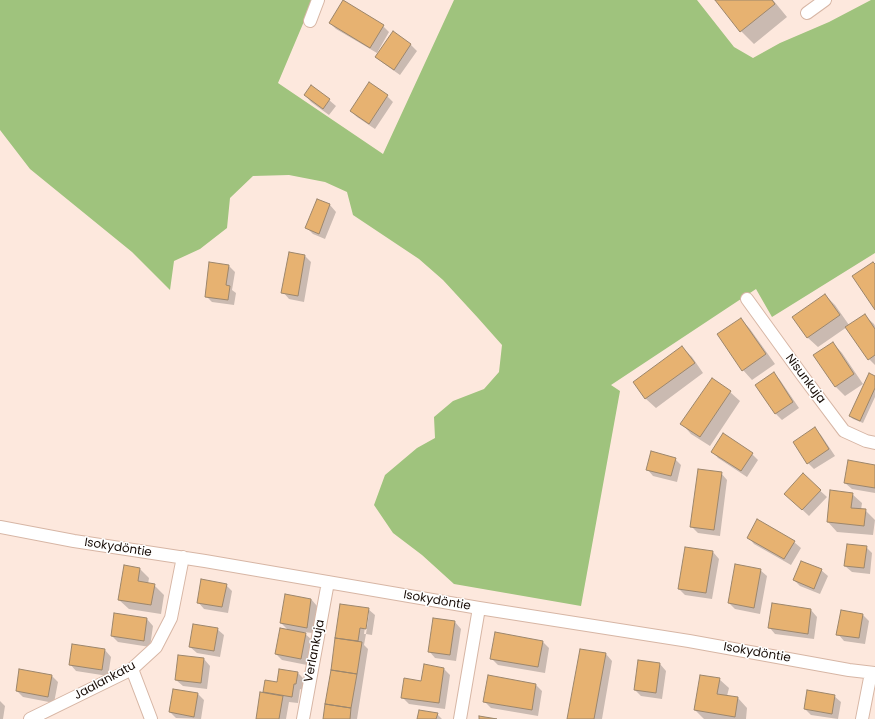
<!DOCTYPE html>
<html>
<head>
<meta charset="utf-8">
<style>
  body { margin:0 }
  canvas { display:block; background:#fde8dd }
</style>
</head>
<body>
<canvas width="875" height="719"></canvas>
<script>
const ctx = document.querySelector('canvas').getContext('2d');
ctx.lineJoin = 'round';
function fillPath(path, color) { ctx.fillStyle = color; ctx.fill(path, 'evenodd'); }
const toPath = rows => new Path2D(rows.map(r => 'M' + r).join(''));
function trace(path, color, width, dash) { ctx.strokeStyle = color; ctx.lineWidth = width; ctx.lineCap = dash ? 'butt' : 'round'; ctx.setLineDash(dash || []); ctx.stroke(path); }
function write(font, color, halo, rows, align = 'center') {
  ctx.font = font + ' Poppins,sans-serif'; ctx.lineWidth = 3; ctx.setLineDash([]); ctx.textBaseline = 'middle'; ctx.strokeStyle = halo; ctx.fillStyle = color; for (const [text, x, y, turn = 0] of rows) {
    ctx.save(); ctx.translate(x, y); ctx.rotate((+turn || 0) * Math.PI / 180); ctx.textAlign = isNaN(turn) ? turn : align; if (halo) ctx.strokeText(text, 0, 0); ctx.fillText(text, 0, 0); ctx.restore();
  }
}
fillPath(toPath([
  [0,0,313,0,278,83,383,154,454,0,697,0,734,47,753,58,780,43,829,22,871,0,875,0,875,253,772,317,756,289,611,385,620,391,581,606,454,584,422,555,393,533,374,505,385,475,417,448,435,438,434,417,453,401,484,389,499,372,502,345,478,318,443,280,419,259,353,215,347,192,325,182,289,175,253,176,230,198,227,228,200,249,174,261,170,290,132,252,30,169,0,130]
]), '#9fc37d');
fillPath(toPath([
  [717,0,773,0,787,17,754,44,741,31],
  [330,23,383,26,389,32,377,53,336,29],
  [393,33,411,45,417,51,400,75,383,63,376,57],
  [305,95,329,100,336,106,329,115,311,102],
  [387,96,393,102,375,129,357,117,351,111],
  [318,200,330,205,336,212,325,239,313,234,307,228],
  [305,256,311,262,304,302,289,299,283,292],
  [229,266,235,272,232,290,236,293,234,305,212,302,206,296],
  [825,295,835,305,849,325,864,315,874,324,875,326,875,365,869,359,847,327,818,347,808,338,794,317],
  [741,319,750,329,775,364,752,380,743,370],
  [833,343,842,353,863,384,845,396,835,386],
  [682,347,692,357,703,373,656,408,646,399,634,382],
  [774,374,780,380,799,408,782,420,776,414],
  [875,377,875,397,863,423,853,419,850,416],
  [730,392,740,401,710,446,691,434,682,424],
  [815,429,821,435,835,456,814,469,808,463],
  [712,451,752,454,758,460,747,477,718,458],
  [675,459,681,465,677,482,653,476,647,469],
  [875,466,875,493,852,489,845,483],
  [721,473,727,480,720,536,698,533,692,527],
  [803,475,827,497,809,516,792,500],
  [852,494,862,503,861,510,865,510,875,520,873,535,837,532,828,522],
  [748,537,794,542,801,548,791,565,754,544],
  [866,547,872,553,870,574,852,572,845,566],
  [713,552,719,559,712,599,685,595,679,589],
  [140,569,149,578,148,584,154,585,164,595,161,614,129,609,119,600],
  [760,570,767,576,760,614,735,609,729,603],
  [821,570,828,576,820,594,800,586,794,580],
  [226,585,232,591,228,613,204,609,198,602],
  [311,599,317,606,313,633,303,632,312,640,307,665,282,660,276,654,289,631,281,623],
  [341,605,368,609,375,615,372,635,366,634,369,613,367,613,364,634,366,634,364,645,368,649,357,719,325,719],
  [811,610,817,617,814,639,775,634,769,627],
  [841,611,863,615,869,621,865,644,844,641,838,634],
  [115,615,147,619,153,626,150,647,118,642,112,636],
  [455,622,461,629,456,661,435,658,429,651],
  [217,629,224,635,220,657,197,653,190,647],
  [543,642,549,648,545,673,498,665,491,658],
  [105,650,111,657,108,676,76,671,70,664],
  [606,654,612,661,602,719,568,719],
  [204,659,210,666,207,689,183,686,176,680],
  [660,664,666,671,662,699,641,696,635,690],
  [444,669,450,675,445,709,409,704,402,697,422,682],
  [298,673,304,679,302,690,300,689,298,703,289,702,286,719,258,719,266,681,278,683],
  [52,676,58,682,54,703,23,697,17,691],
  [719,679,729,688,727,696,738,698,747,708,746,719,704,719,695,710],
  [536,685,542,691,538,716,491,708,484,701],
  [173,690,198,694,204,700,201,719,176,718,170,712],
  [834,696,841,702,838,719,811,715,805,709],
  [0,701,5,706,3,719,0,719],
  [437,714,442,719,418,719]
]), '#0003');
const building = toPath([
  [343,0,384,25,370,48,329,23,343,0],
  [715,0,772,0,775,4,740,32,715,0],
  [393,31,411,44,394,70,375,57,393,31],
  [369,82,388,95,369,124,350,111,369,82],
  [311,85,330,99,323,109,304,95,311,85],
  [317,199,330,204,319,234,305,228,317,199],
  [289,252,305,255,298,296,281,293,289,252],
  [209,262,229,265,226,285,230,286,228,300,205,297,209,262],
  [873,262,875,264,875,310,852,276,873,262],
  [825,294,840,315,807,338,792,317,825,294],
  [865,314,875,329,875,355,868,360,845,327,865,314],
  [741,318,766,354,742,371,717,334,741,318],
  [833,342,854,374,835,387,813,355,833,342],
  [682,346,695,363,645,399,633,382,682,346],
  [774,372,793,402,775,414,755,385,774,372],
  [869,373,875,376,875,388,860,421,849,416,869,373],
  [712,378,731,391,700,437,680,424,712,378],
  [815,427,829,449,807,464,793,442,815,427],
  [723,433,753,453,741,471,711,452,723,433],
  [651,451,676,458,671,476,646,470,651,451],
  [848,460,875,465,875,488,844,483,848,460],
  [698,469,722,472,714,530,690,527,698,469],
  [803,473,821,490,802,510,784,494,803,473],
  [830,490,853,493,851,508,866,509,864,526,827,522,830,490],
  [757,519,795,541,784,559,747,538,757,519],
  [847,544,867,546,864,568,844,566,847,544],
  [685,547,713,551,706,593,678,589,685,547],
  [801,561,822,569,814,589,793,580,801,561],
  [735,564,761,569,754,608,728,603,735,564],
  [124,565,140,568,138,581,155,584,151,605,118,600,124,565],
  [201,579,227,584,222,607,197,603,201,579],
  [285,594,311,599,307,628,280,623,285,594],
  [772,603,811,609,808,634,768,628,772,603],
  [340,604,369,608,366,629,360,628,358,641,335,638,340,604],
  [841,610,863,614,859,638,836,635,841,610],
  [114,613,147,618,144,641,111,636,114,613],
  [433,618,455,621,450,655,428,652,433,618],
  [193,624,218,628,214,651,189,647,193,624],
  [280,628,306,633,301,659,275,654,280,628],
  [495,632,543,641,538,667,490,659,495,632],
  [335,638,362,642,357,674,331,670,335,638],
  [72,644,105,649,102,670,69,665,72,644],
  [580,649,606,653,594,719,567,719,580,649],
  [178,655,204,658,201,683,175,680,178,655],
  [638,660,660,663,656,693,634,690,638,660],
  [424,664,444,668,439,703,401,698,404,678,421,681,424,664],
  [19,669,52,675,48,697,16,691,19,669],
  [279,669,298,672,296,684,294,684,292,697,263,692,265,680,277,682,279,669],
  [331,670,357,674,351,708,325,704,331,670],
  [488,675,536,684,532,710,483,702,488,675],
  [700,675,720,678,717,694,738,697,735,717,694,710,700,675],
  [173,689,198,693,194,717,169,712,173,689],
  [807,690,835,695,832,714,804,709,807,690],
  [260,692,283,696,279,719,256,719,260,692],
  [325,704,351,708,350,719,323,719,325,704],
  [419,710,438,713,436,719,417,719,419,710],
  [479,716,497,719,479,719,479,716]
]);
fillPath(building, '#e7b271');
trace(building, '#9c866c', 1);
const street = toPath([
  [807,13,825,0],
  [310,21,318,0],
  [747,299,802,375,844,431,866,441,875,443],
  [0,527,74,541,205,561,479,608,689,641,849,670,875,673],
  [132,669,151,719],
  [30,719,132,669,156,647,171,618,183,557],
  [303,719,328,582],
  [460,719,479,608],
  [862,719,871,673]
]);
trace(street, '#d7b6a5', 14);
trace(street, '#fff', 12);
write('12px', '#170c06', '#fff', [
  ["Nisunkuja",805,379,53],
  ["Isokydöntie",118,548,9],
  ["Isokydöntie",437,601,10],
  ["Verlankuja",315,651,-79],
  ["Isokydöntie",757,653,10],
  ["Jaalankatu",105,681,-28]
]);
</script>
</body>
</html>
